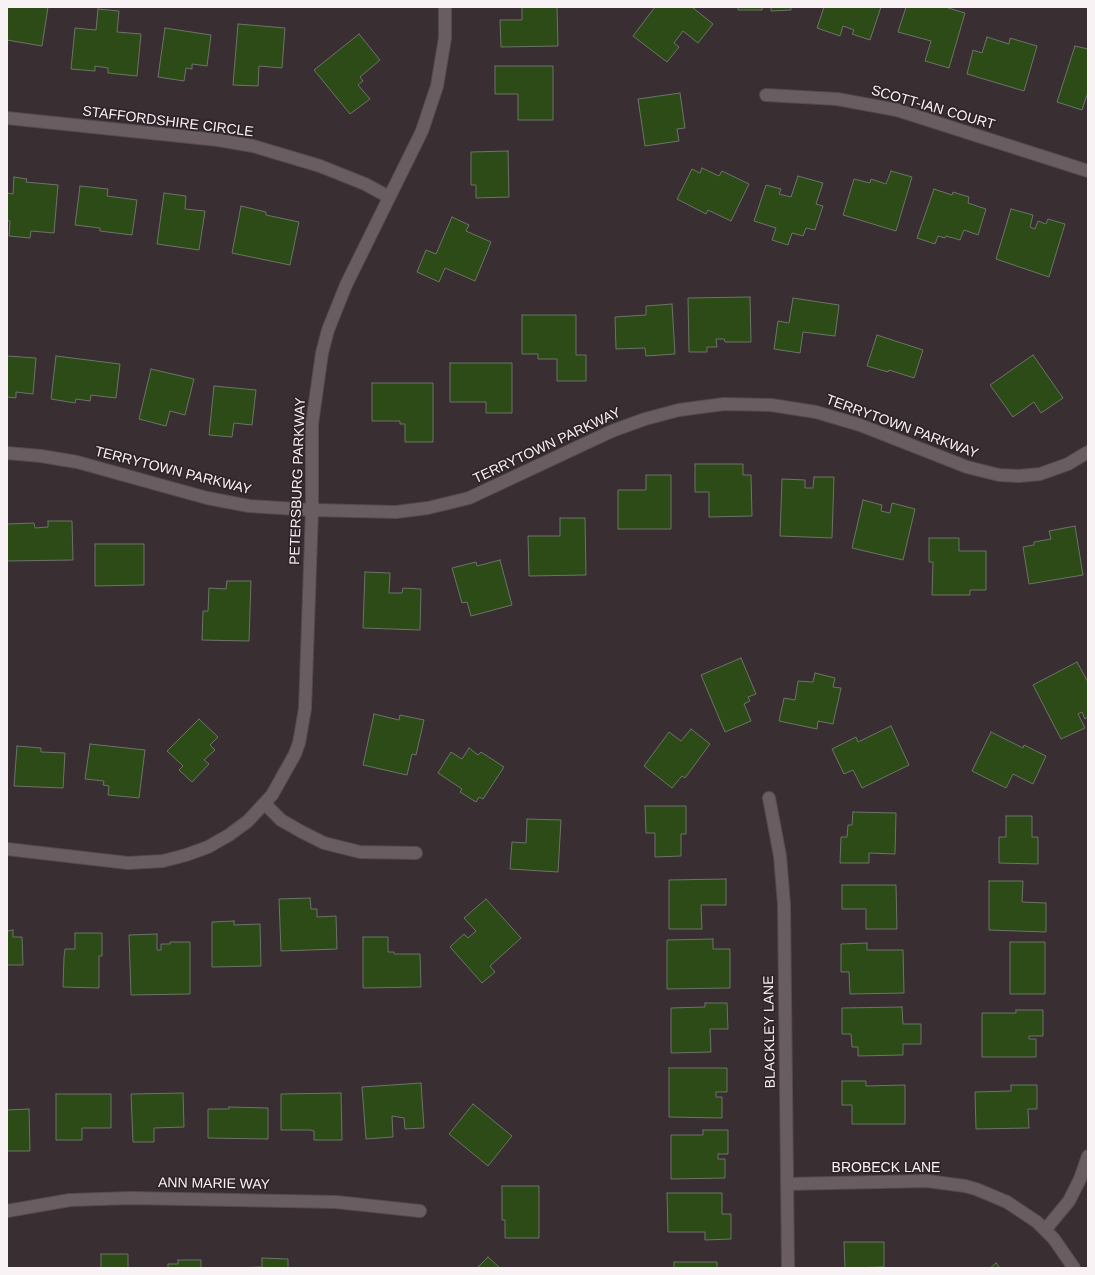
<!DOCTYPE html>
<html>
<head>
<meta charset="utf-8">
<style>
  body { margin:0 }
  #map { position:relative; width:1095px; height:1275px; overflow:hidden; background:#392e32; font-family:Arial,sans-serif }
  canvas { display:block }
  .frame { position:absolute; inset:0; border:8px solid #f9f2f4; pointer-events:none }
</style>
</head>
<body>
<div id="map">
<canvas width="1095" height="1275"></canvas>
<div class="frame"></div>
</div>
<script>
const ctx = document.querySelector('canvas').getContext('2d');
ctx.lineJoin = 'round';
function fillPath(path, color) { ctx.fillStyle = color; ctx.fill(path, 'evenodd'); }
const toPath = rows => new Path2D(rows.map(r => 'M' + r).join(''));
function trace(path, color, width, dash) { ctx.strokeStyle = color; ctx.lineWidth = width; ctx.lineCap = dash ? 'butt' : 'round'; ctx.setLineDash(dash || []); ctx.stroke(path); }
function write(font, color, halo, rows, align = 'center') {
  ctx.font = font + ' Arial,sans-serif'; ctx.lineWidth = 3.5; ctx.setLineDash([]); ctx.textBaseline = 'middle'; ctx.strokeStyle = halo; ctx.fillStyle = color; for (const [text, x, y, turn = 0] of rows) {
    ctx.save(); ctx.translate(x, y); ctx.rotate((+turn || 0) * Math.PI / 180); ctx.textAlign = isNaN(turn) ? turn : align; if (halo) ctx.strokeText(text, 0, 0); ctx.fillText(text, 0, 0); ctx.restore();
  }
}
const building = toPath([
  [7,7,48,7,42,46,7,40,7,7],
  [522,7,557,7,558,46,501,47,500,20,522,20,522,7],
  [655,7,692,7,713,24,698,43,683,31,674,43,679,47,667,62,633,36,655,7],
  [738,7,762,7,762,10,738,10,738,7],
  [771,7,791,7,791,10,771,11,771,7],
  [824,7,881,7,870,40,852,34,854,30,843,26,840,36,817,28,824,7],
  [906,7,945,7,965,13,949,68,925,61,931,41,898,32,906,7],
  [98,9,119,11,117,32,141,34,137,76,108,73,108,68,95,66,95,71,71,69,75,28,96,30,98,9],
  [238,24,285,28,282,68,259,66,258,86,233,85,238,24],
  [165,28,211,35,207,66,192,64,192,69,186,68,184,81,158,77,165,28],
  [359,34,380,60,360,77,363,81,358,85,370,99,350,114,314,70,359,34],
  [987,37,1009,44,1010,38,1037,46,1024,91,967,74,973,50,982,53,987,37],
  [1075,46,1088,49,1088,92,1082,110,1057,102,1075,46],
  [495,66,553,66,553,120,518,120,518,94,495,94,495,66],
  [680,93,685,128,677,129,679,141,645,146,638,99,680,93],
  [508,151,509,197,476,198,476,185,471,185,471,152,508,151],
  [702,168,719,176,722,171,749,184,731,221,708,210,706,214,677,199,692,169,700,173,702,168],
  [891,171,912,177,896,231,843,215,854,179,870,183,871,179,886,184,891,171],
  [798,176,823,183,816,204,823,206,815,230,806,228,803,236,792,233,788,245,772,240,776,228,754,221,766,185,781,189,779,194,791,197,798,176],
  [14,177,27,179,26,182,58,185,54,233,31,231,30,238,9,236,10,221,7,221,7,193,13,194,14,177],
  [80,186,108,189,107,196,137,200,132,235,100,231,100,228,75,225,80,186],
  [934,189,952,195,953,192,969,197,968,203,986,209,978,235,964,230,960,240,946,236,945,238,938,236,935,244,917,238,934,189],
  [164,193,186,196,185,209,205,211,199,250,157,244,164,193],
  [241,206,266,212,266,215,299,222,290,265,232,253,241,206],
  [1011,209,1033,215,1030,227,1035,229,1038,221,1046,224,1048,219,1065,224,1049,277,996,259,1011,209],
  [452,217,469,225,466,231,491,242,475,281,445,268,439,282,417,272,426,250,436,254,452,217],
  [750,297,751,342,725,342,724,339,716,339,717,347,707,347,707,352,689,352,688,298,750,297],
  [793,298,839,305,835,336,803,332,800,353,774,349,778,321,789,323,793,298],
  [672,304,675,354,646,356,645,348,616,349,615,317,646,315,646,306,672,304],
  [522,315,576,315,576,355,586,355,586,381,557,381,557,359,538,359,538,354,522,354,522,315],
  [877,335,923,350,914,378,889,370,888,372,867,366,877,335],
  [1033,355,1063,398,1041,413,1034,402,1013,417,990,385,1033,355],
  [7,356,36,358,33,394,16,392,16,398,7,397,7,356],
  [56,356,120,364,116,398,91,395,90,401,76,399,75,403,51,399,56,356],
  [450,363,512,363,512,413,486,413,486,402,450,402,450,363],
  [151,369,194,379,185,415,170,411,166,426,139,419,151,369],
  [372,383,433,383,433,442,405,442,405,424,400,424,400,421,372,421,372,383],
  [214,386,256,390,252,425,234,423,232,437,209,435,214,386],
  [695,464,743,464,743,475,751,475,752,516,709,517,709,492,695,492,695,464],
  [646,475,671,475,671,529,618,529,618,490,646,490,646,475],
  [814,477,834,477,832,538,780,536,782,479,805,480,805,488,813,488,814,477],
  [863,500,882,505,881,511,890,513,892,503,915,509,903,560,852,548,863,500],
  [560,518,585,518,586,575,529,576,528,536,560,536,560,518],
  [48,521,72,521,73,560,7,561,7,524,34,523,35,528,48,527,48,521],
  [1075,526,1083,575,1029,584,1023,547,1034,545,1034,542,1051,539,1049,531,1075,526],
  [929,538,959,538,959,551,986,551,986,590,970,590,970,595,932,595,933,562,929,562,929,538],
  [95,544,144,544,144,585,95,586,95,544],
  [500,560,512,605,471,616,467,602,462,603,452,568,476,562,477,566,500,560],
  [365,572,390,573,389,593,402,593,403,588,421,589,420,630,363,628,365,572],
  [227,581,251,581,249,641,202,640,203,611,208,611,209,588,226,589,227,581],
  [741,658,756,694,748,697,750,701,744,704,751,721,725,732,701,675,741,658],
  [1077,662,1088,682,1088,717,1085,719,1082,712,1078,714,1085,728,1061,739,1033,685,1077,662],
  [815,673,835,678,833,687,841,688,833,724,818,721,817,729,779,721,784,698,795,700,798,681,813,682,815,673],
  [374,714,399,720,400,715,424,720,416,755,412,754,407,775,363,765,374,714],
  [199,719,218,737,210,745,215,750,204,760,209,764,192,782,179,770,183,766,167,751,199,719],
  [891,726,909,765,862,788,853,770,844,774,832,749,856,737,858,742,891,726],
  [691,729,710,744,685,778,682,776,672,788,644,766,669,732,681,741,691,729],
  [991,732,1023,748,1024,745,1046,756,1033,784,1013,774,1006,788,972,771,991,732],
  [90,744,145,750,139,798,108,795,109,786,103,785,104,781,85,779,90,744],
  [17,746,41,748,41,752,65,753,63,788,14,786,17,746],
  [469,748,478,755,481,752,504,767,483,799,479,797,476,802,460,792,462,789,438,773,451,752,462,759,469,748],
  [645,806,686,806,686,834,681,834,681,856,655,857,655,833,646,833,645,806],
  [853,812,896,813,895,854,869,853,869,863,840,863,841,837,847,837,848,825,852,825,853,812],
  [1006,816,1032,816,1032,837,1038,837,1038,864,999,863,999,837,1006,837,1006,816],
  [527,819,561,820,558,872,510,869,512,842,526,843,527,819],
  [726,879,726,905,701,905,702,929,669,929,669,880,726,879],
  [989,881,1023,881,1022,902,1046,903,1046,932,989,930,989,881],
  [842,885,896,885,897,929,866,929,866,909,842,909,842,885],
  [310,898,311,909,317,909,317,917,336,916,337,949,281,951,279,899,310,898],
  [486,899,521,938,490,966,495,972,482,983,450,947,464,934,468,938,476,931,464,918,486,899],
  [234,921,234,925,260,924,261,966,212,967,212,922,234,921],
  [13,930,13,937,22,937,23,965,7,965,7,931,13,930],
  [75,933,102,933,102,956,99,956,99,988,63,987,64,957,65,949,75,949,75,933],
  [157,934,157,950,161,950,161,944,170,944,170,942,190,942,190,994,131,995,129,935,157,934],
  [363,937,388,937,388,952,394,952,394,954,420,954,421,987,363,988,363,937],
  [713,939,713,949,730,949,730,988,667,989,667,940,713,939],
  [1010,942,1045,942,1045,994,1010,994,1010,942],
  [867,943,867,950,903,950,904,993,850,994,849,972,841,972,841,944,867,943],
  [705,1003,727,1003,728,1029,710,1029,711,1052,671,1053,671,1008,705,1007,705,1003],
  [902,1007,903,1024,921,1024,921,1044,903,1044,903,1055,858,1056,858,1047,852,1047,851,1034,842,1034,842,1008,902,1007],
  [1016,1010,1043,1010,1043,1036,1029,1036,1029,1039,1036,1039,1036,1057,982,1057,982,1013,1016,1013,1016,1010],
  [669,1068,727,1068,727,1092,716,1092,716,1097,722,1097,722,1118,669,1117,669,1068],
  [842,1081,866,1081,866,1086,905,1085,905,1124,852,1124,852,1105,842,1105,842,1081],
  [421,1083,424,1128,405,1129,404,1118,392,1116,393,1137,366,1139,362,1087,421,1083],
  [1011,1085,1037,1085,1037,1109,1028,1109,1029,1128,976,1129,975,1092,1011,1091,1011,1085],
  [183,1093,184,1127,154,1128,154,1142,133,1142,131,1094,183,1093],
  [341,1093,342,1140,314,1140,314,1131,310,1130,281,1130,281,1094,341,1093],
  [56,1094,111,1094,111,1128,82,1128,82,1140,56,1140,56,1094],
  [473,1104,512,1136,488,1166,449,1134,473,1104],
  [229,1107,268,1108,268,1139,208,1138,208,1109,229,1109,229,1107],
  [29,1109,30,1151,7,1151,7,1110,29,1109],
  [703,1130,728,1130,728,1154,718,1154,718,1159,725,1159,725,1178,671,1179,671,1135,703,1135,703,1130],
  [502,1186,539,1186,539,1238,505,1238,505,1220,502,1220,502,1186],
  [667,1193,722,1193,722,1214,731,1214,731,1239,705,1240,705,1232,668,1232,667,1193],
  [844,1242,884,1242,884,1267,845,1268,844,1242],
  [101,1254,128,1254,128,1268,101,1268,101,1254],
  [488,1257,500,1268,477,1268,488,1257],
  [262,1258,288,1259,288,1268,231,1268,262,1267,262,1258],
  [178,1260,201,1260,201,1268,168,1268,168,1264,178,1264,178,1260],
  [674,1262,717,1262,717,1268,674,1268,674,1262],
  [996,1263,1000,1268,990,1268,996,1263]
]);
fillPath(building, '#2d4b17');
trace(building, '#6c7369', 1);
const minor = toPath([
  [766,95,837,99,897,110,1088,171],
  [7,118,218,140,253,146,320,166,365,184,389,197],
  [7,453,41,456,77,462,207,498,249,506,312,510,396,512,428,508,469,498,612,431,645,419,679,410,724,404,771,405,816,412,860,425,967,467,999,475,1019,476,1040,474,1068,464,1088,452],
  [769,798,780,856,784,904,788,1268],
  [265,804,281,820,302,832,324,843,360,852,416,853],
  [7,849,128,863,163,861,186,855,208,847,229,835,248,821,272,795,295,754,299,743,305,709,312,510,312,424,322,353,328,330,346,285,422,131,437,86,445,38,445,7],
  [787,1184,927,1181,965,1186,976,1189,1007,1202,1037,1222,1054,1239,1074,1268],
  [7,1211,70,1200,131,1198,336,1202,420,1211],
  [1045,1230,1069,1201,1080,1179,1088,1156]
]);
trace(minor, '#544b4e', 14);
trace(minor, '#695d62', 12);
write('14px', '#f9f2f4', '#2e2429', [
  ["SCOTT-IAN COURT",933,108,16],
  ["STAFFORDSHIRE CIRCLE",168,122,7],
  ["TERRYTOWN PARKWAY",902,427,20],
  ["TERRYTOWN PARKWAY",547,446,-25],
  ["TERRYTOWN PARKWAY",173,471,14],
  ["PETERSBURG PARKWAY",298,481,-88],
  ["BLACKLEY LANE",770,1032,-91],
  ["BROBECK LANE",886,1168],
  ["ANN MARIE WAY",214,1184,1]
]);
</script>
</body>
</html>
